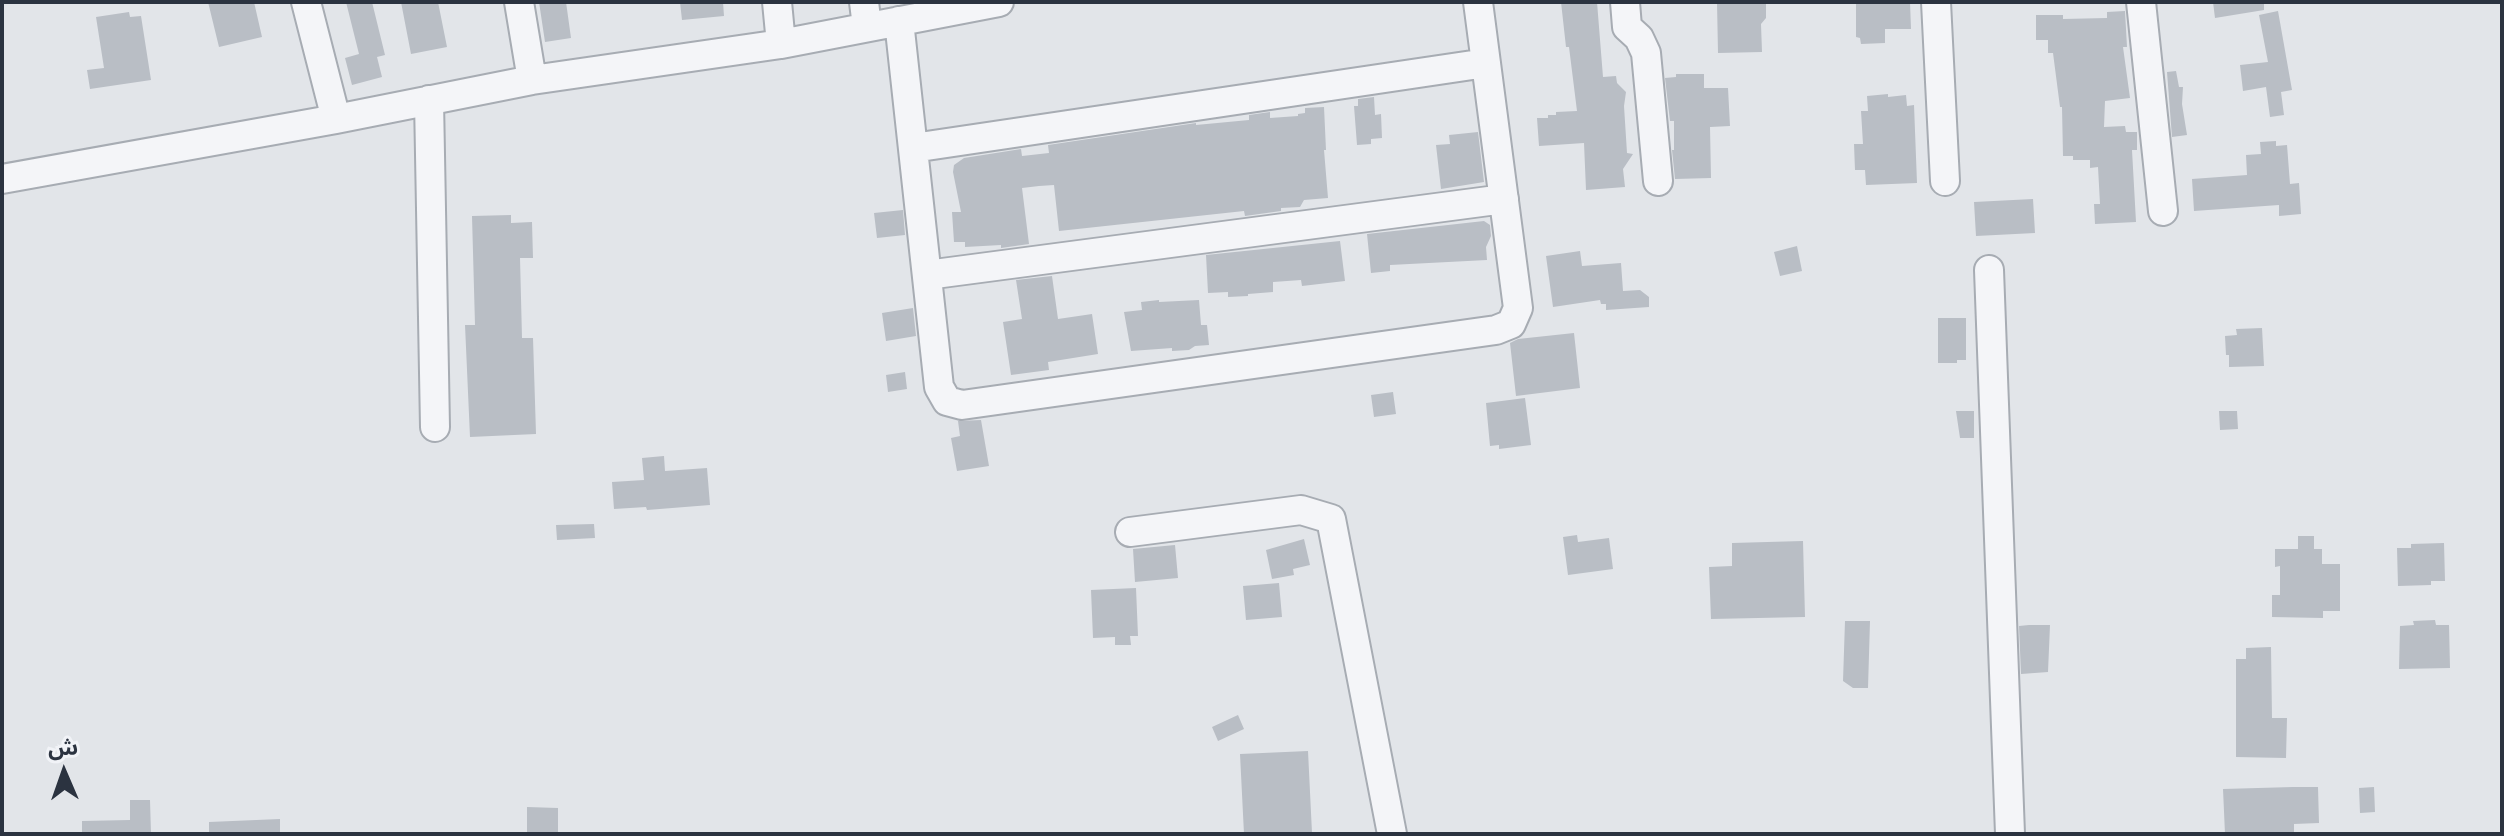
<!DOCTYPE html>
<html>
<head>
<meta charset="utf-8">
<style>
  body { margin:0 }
  #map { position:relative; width:2504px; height:836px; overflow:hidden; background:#e2e5e9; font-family:Montserrat,"Noto Sans Arabic",sans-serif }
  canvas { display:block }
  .frame { position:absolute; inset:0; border:4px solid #2b3340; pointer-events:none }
  .north { position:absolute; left:24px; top:732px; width:80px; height:80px; -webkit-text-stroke:6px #f1f3f7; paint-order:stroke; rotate:358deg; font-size:22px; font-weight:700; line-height:32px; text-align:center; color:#2b3340 }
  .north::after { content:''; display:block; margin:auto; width:28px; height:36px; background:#2b3340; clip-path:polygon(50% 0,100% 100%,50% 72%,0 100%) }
</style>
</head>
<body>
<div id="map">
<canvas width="2504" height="836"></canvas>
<div class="frame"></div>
<div class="north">ش</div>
</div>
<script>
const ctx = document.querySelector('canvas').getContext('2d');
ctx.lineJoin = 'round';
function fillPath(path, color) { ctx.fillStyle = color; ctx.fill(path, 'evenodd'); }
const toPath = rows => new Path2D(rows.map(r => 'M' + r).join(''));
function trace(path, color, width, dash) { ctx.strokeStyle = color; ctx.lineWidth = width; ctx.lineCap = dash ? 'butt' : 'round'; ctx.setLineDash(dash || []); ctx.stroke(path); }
fillPath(toPath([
  [208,2,254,2,262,37,219,47],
  [346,2,372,2,385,55,377,57,382,77,352,85,345,58,359,54],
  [401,2,438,2,447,47,411,54],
  [539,2,566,2,571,38,545,42],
  [680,2,723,2,724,16,682,20],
  [1561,2,1597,2,1603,77,1616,76,1617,83,1626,92,1624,106,1627,153,1633,154,1623,169,1625,187,1586,190,1584,143,1539,146,1537,118,1548,118,1548,115,1556,115,1556,112,1577,111,1569,47,1566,47],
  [1717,2,1766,2,1766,18,1761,24,1762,52,1718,53],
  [1856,2,1910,2,1911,29,1885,29,1885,43,1861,44,1860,38,1856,37],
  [2213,2,2264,2,2264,10,2215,18],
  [2125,11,2127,47,2123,47,2130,98,2105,101,2104,127,2125,126,2126,132,2137,132,2137,150,2132,150,2136,222,2095,224,2094,204,2100,204,2098,167,2090,168,2090,160,2073,160,2073,156,2063,156,2062,107,2060,107,2053,53,2048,53,2048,40,2036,40,2036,15,2063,15,2063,19,2107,18,2107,12],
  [2278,11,2292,90,2281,92,2284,115,2270,117,2266,87,2243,91,2240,65,2268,62,2259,15],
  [129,12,130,17,141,16,151,80,90,89,87,70,104,68,96,17],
  [2176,71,2179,87,2183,87,2182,104,2187,135,2172,137,2167,72],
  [1676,74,1704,74,1704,88,1728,88,1730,126,1710,127,1711,178,1675,179,1672,150,1674,150,1674,121,1670,121,1665,78,1676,77],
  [1888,94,1888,97,1906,95,1907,106,1914,105,1917,183,1866,185,1865,170,1855,170,1854,144,1863,144,1861,111,1868,111,1867,96],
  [1374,97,1375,115,1381,114,1382,138,1371,139,1371,144,1357,145,1354,106,1358,106,1358,99],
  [1324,107,1326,150,1324,150,1328,198,1304,200,1300,207,1281,208,1281,211,1245,216,1244,211,1059,231,1054,185,1039,186,1022,188,1029,244,1001,248,1001,245,965,247,965,242,954,242,952,212,961,212,953,172,954,165,964,158,1021,149,1022,156,1049,153,1048,145,1196,123,1196,125,1249,120,1249,115,1270,112,1270,118,1298,116,1298,114,1305,113,1305,108],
  [1478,132,1484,182,1441,189,1436,145,1450,144,1449,135],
  [2276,141,2276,146,2287,145,2290,184,2299,183,2301,214,2279,216,2279,205,2194,211,2192,179,2247,175,2246,155,2261,154,2260,142],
  [2033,199,2035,233,1976,236,1974,202],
  [903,210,905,235,877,238,874,213],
  [511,215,511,223,532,222,533,258,520,258,522,338,533,338,536,434,470,437,465,325,475,325,472,216],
  [1484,221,1490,225,1491,236,1486,247,1487,260,1390,265,1390,271,1371,273,1367,234],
  [1340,241,1345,281,1302,286,1301,280,1273,282,1273,292,1248,294,1248,296,1228,297,1228,292,1208,293,1206,255],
  [1797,246,1802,271,1780,276,1774,252],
  [1580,251,1582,266,1621,263,1623,291,1640,290,1649,297,1649,307,1606,310,1606,304,1601,304,1600,300,1553,307,1546,256],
  [1052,276,1058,319,1092,314,1098,354,1048,362,1049,370,1011,375,1003,322,1022,319,1016,280],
  [1159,300,1159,302,1199,300,1201,325,1207,325,1209,345,1195,346,1189,350,1172,351,1172,348,1131,351,1124,312,1142,310,1141,302],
  [913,308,916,336,886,341,882,313],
  [1938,318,1966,318,1966,360,1957,360,1957,363,1938,363],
  [2262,328,2264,366,2229,367,2229,355,2226,355,2225,336,2237,335,2236,329],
  [1574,333,1580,388,1516,396,1510,343,1518,339],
  [905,372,907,389,888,392,886,375],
  [1393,392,1396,414,1374,417,1371,395],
  [1525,398,1531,445,1499,449,1499,445,1490,446,1486,403],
  [1956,411,1974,411,1974,438,1960,438],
  [2219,411,2237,411,2238,429,2220,430],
  [981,420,989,466,957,471,951,438,960,436,958,421],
  [664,456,665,471,707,468,710,505,647,510,646,507,614,509,612,482,644,480,642,458],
  [594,524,595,538,557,540,556,525],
  [1577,535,1578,542,1609,538,1613,569,1568,575,1563,537],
  [2298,536,2314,536,2314,549,2322,549,2322,564,2340,564,2340,611,2323,611,2323,618,2272,617,2272,595,2280,595,2280,566,2275,567,2275,549,2298,549],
  [1304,539,1310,565,1293,569,1294,575,1272,579,1266,550],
  [1803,541,1805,617,1711,619,1709,567,1732,566,1732,543],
  [2444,543,2445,581,2431,581,2431,585,2398,586,2397,548,2411,548,2411,544],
  [1175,545,1178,578,1135,582,1133,549],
  [1279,583,1282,617,1246,620,1243,586],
  [1136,588,1138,636,1130,636,1131,645,1115,645,1115,637,1093,638,1091,590],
  [2435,620,2436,625,2449,625,2450,668,2399,669,2400,626,2414,625,2413,621],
  [1845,621,1870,621,1868,688,1853,688,1843,681],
  [2029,625,2050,625,2048,672,2021,674,2019,626],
  [2271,647,2272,718,2287,718,2286,758,2236,757,2236,659,2246,659,2246,648],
  [1238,715,1244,729,1218,741,1212,727],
  [1308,751,1312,833,1244,834,1240,754],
  [2293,787,2318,787,2319,823,2294,824,2294,834,2225,834,2223,789],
  [2374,787,2375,812,2360,813,2359,788],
  [130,800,150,800,151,834,82,834,82,821,130,820],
  [527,807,558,808,558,834,527,834],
  [280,819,280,834,209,834,209,822]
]), '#b9bec5');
const minor = toPath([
  [306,2,336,119],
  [519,2,532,80],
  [777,2,781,44],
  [864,2,867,27],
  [1625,2,1627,27,1639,38,1646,53,1658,181],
  [1936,2,1945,181],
  [2141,2,2163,211],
  [899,21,939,387,947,401,962,405,1496,330,1511,324,1518,308,1478,2],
  [429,100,435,427],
  [913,148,1486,63],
  [2,179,336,119,532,80,781,44,999,2],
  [1989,270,2010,834],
  [927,275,1504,199],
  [1130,532,1301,510,1331,519,1392,834]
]);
trace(minor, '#a7acb3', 32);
trace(minor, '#f4f5f8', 28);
</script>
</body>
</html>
